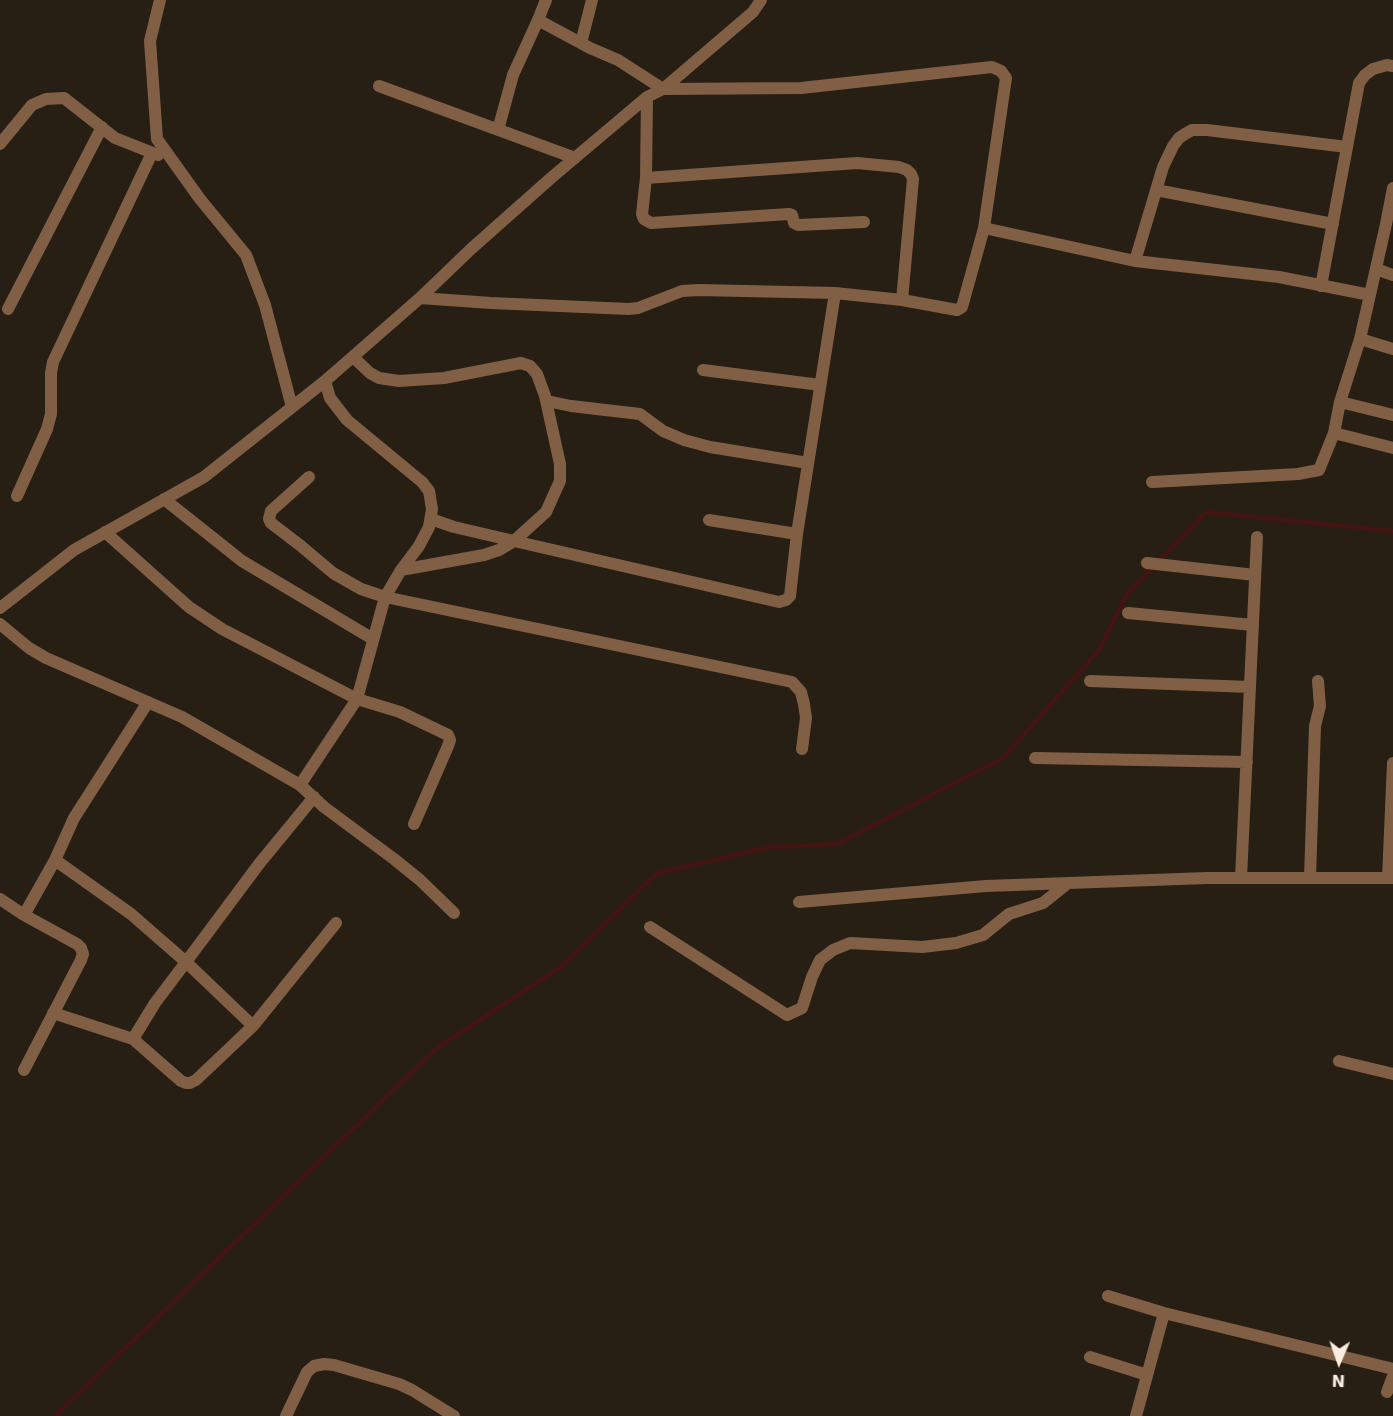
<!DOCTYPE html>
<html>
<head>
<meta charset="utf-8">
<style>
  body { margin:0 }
  #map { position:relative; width:1393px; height:1416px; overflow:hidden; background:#281f14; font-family:"DejaVu Sans",sans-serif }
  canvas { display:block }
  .north { position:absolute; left:1309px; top:1332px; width:60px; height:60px; -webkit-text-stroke:4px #281f14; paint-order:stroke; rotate:182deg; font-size:16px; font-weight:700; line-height:24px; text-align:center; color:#fbeddf }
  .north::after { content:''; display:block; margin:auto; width:21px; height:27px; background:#fbeddf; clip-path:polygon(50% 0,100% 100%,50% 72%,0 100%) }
</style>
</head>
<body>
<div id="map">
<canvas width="1393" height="1416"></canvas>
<div class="north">N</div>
</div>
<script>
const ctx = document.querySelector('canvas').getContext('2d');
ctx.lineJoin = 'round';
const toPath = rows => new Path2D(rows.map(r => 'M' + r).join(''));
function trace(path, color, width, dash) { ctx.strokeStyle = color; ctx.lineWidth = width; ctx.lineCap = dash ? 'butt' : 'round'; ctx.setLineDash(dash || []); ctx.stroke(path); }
trace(toPath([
  [55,1416,437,1048,562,966,657,873,770,847,837,844,1003,758,1099,650,1126,595,1206,512,1393,531]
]), '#431412', 4.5);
trace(toPath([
  [160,0,150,41,157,139,200,199,246,255,265,305,292,407],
  [538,20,590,48,618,60,663,89,801,88,992,67,1001,71,1006,78,984,228,1135,261,1279,277,1370,295],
  [581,43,592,0],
  [379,86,575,158],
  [647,97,646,178,857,163,899,167,907,170,911,174,913,179,902,300],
  [498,130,513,75,538,20,546,0],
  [0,144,32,105,46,99,64,98,115,138,158,155],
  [646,178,642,214,644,219,651,223,789,214,792,215,794,223,798,225,864,222],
  [1156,190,1333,224],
  [1135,261,1163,167,1173,146,1179,138,1185,134,1192,130,1207,130,1347,147],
  [1376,269,1393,275],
  [1321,286,1359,83,1365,75,1373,69,1387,65,1393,66],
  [420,298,491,303,629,309,638,308,682,291,699,290,835,293,902,300,957,310,962,307,984,228],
  [8,309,102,127],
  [1360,339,1386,224,1393,188],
  [353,357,370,373,379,378,399,381,444,378,521,363,530,366,537,374,545,396,560,464,560,481,546,512,514,541,499,550,484,555,401,570],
  [703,370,820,385],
  [547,401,571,406,640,414,663,431,684,440,710,447,808,463],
  [1340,402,1360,339,1393,349],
  [1334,433,1340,402,1393,415],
  [309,477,271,511,269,519,271,523,301,546,333,573,361,589,385,597,792,682,801,692,804,704,806,718,802,749],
  [1152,482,1298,474,1319,470,1334,433,1393,448],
  [17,496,47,429,51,414,51,373,53,362,152,153],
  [164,499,242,561,373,639],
  [431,519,454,527,514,541,779,602,786,600,790,596,797,534,835,293],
  [709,520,797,534],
  [105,532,189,607,222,629,357,699,400,712,448,735,450,740,448,746,414,824],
  [1147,563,1255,575],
  [0,608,74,550,204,477,325,381,420,298,471,249,551,178,647,97,663,89,753,12,761,0],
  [1128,613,1253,625],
  [0,624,29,648,46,658,182,717,300,785,324,807,394,859,420,880,454,913],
  [1090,681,1250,687],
  [1035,758,1247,762],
  [300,785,357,699,385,597,401,570,419,546,429,527,432,509,429,491,422,482,347,420,330,398,325,381],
  [55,860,131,914,186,962,253,1026],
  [1241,878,1257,537],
  [1310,878,1315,726,1320,706,1318,681],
  [1388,878,1393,763],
  [0,899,24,915,77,944,81,948,83,954,81,960,24,1070],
  [799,902,986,886,1207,878,1393,878],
  [24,915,55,860,74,818,148,702],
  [650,927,787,1015,802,1008,812,977,820,960,833,950,850,943,922,947,956,943,983,935,1009,914,1043,903,1068,883],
  [53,1013,133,1039,181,1081,186,1083,190,1083,196,1080,253,1026,336,923],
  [133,1039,155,1003,186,962,259,864,314,797],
  [1339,1061,1393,1074],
  [1108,1296,1164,1313,1393,1369],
  [1090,1357,1147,1375],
  [1387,1392,1393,1376],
  [286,1416,307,1372,314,1366,324,1364,334,1365,399,1384,412,1390,454,1416],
  [1136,1416,1164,1313]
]), '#815f45', 12);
</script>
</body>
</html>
